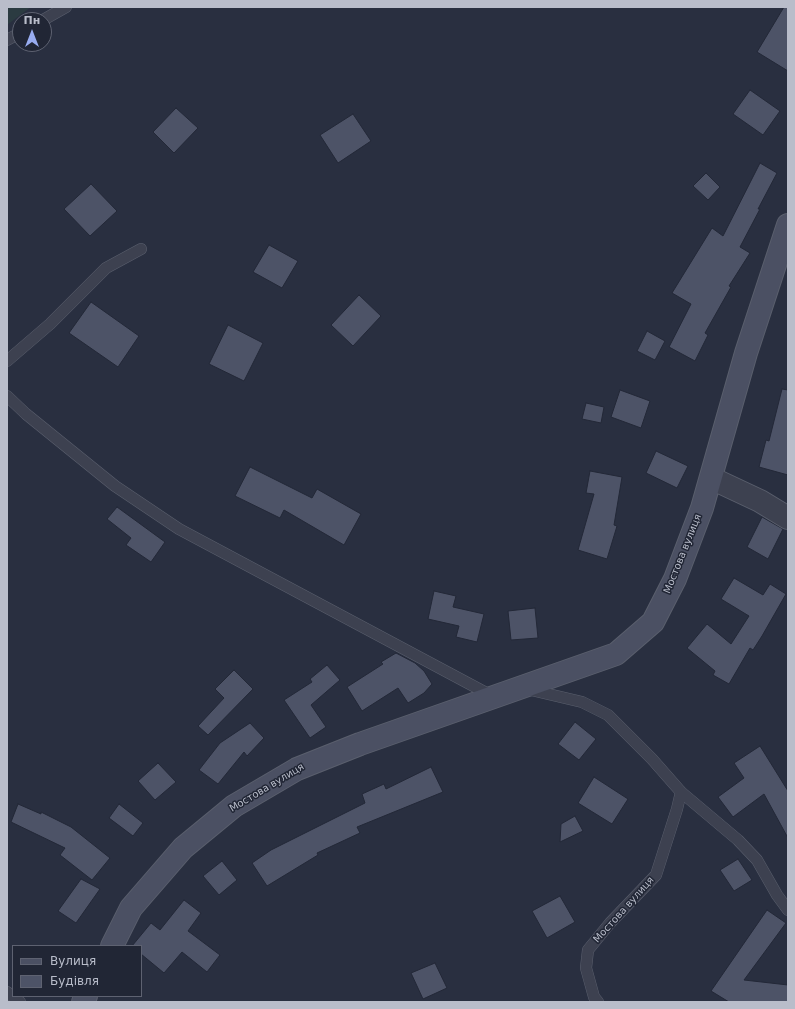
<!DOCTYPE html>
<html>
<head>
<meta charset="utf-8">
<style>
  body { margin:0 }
  #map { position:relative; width:795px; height:1009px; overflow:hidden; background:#292f40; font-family:"DejaVu Sans",sans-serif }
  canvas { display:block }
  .frame { position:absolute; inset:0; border:8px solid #b9bdca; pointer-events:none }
  .legend { position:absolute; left:12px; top:945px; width:130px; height:52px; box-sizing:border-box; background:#212635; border:1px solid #5e6271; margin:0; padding:5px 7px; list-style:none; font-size:12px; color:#b9bdca }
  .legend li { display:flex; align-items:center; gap:8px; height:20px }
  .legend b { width:20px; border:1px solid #5e6271 }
  .north { position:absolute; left:12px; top:12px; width:40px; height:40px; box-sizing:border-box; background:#212635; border:1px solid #5e6271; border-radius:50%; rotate:0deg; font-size:11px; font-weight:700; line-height:16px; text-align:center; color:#b9bdca }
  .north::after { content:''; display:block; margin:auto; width:14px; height:18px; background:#98acf0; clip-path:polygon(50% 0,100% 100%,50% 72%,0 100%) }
</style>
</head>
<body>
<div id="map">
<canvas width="795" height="1009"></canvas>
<div class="frame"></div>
<ul class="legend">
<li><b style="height:5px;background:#4b5063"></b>Вулиця</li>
<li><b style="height:11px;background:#4d5367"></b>Будівля</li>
</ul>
<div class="north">Пн</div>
</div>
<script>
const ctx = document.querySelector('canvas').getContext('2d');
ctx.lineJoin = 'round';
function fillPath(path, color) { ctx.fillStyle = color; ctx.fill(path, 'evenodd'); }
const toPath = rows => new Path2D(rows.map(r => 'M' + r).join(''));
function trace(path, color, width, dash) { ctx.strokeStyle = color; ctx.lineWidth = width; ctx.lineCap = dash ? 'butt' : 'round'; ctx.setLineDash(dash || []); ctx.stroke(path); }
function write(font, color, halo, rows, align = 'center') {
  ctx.font = font + ' "DejaVu Sans",sans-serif'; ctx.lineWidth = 3; ctx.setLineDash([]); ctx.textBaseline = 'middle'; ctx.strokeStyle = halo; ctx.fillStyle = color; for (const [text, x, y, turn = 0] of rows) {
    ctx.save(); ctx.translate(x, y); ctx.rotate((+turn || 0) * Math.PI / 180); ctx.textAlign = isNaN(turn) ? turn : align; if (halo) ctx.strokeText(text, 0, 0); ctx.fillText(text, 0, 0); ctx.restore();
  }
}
fillPath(toPath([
  [7,7,31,7,7,25]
]), '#2b3b41');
const building = toPath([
  [784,7,788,7,788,71,757,52,784,7],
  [750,90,780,111,763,135,733,114,750,90],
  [176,108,198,128,174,153,153,132,176,108],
  [353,114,371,141,338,163,320,135,353,114],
  [760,163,777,173,758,209,760,209,740,247,750,253,729,286,731,287,705,333,708,335,695,361,669,347,691,304,672,293,712,228,723,236,760,163],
  [706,173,720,187,708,200,693,186,706,173],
  [91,184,117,211,90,236,64,209,91,184],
  [269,245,298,261,282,288,253,272,269,245],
  [359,295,381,316,353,346,331,325,359,295],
  [91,302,139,336,118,367,69,333,91,302],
  [228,325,263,343,244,381,209,364,228,325],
  [647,331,665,341,655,360,637,351,647,331],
  [782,389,788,390,788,475,759,467,766,440,769,441,782,389],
  [620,390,650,401,641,428,611,417,620,390],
  [586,403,604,407,601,423,582,419,586,403],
  [656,451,688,466,677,488,646,473,656,451],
  [250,467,312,498,317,489,361,514,344,545,284,510,280,518,235,496,250,467],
  [590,471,622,477,614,525,617,526,607,559,578,550,594,494,586,493,590,471],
  [117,507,165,542,151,562,126,545,131,538,107,519,117,507],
  [762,517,783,529,768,559,747,547,762,517],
  [734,578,763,595,770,584,786,594,762,636,753,650,750,648,729,684,713,675,715,671,687,648,707,624,731,644,749,616,721,599,734,578],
  [434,591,456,596,453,607,484,614,477,642,456,637,459,626,428,619,434,591],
  [535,608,538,638,511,640,508,611,535,608],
  [396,653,415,663,424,671,432,684,424,693,408,703,398,688,362,711,347,687,383,664,381,662,396,653],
  [327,665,340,680,311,705,326,727,310,738,284,700,312,682,310,679,327,665],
  [234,670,253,689,208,735,198,726,224,698,215,689,234,670],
  [575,722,596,739,579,760,558,744,575,722],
  [250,723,264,738,247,756,244,752,218,784,199,770,220,743,250,723],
  [760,746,788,791,788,838,764,794,733,817,718,797,744,778,734,763,760,746],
  [158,763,176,782,155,800,138,781,158,763],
  [431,767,443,792,357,827,360,833,317,853,318,855,267,886,252,863,271,850,365,803,362,794,384,784,386,789,431,767],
  [594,777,628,799,612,824,578,803,594,777],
  [18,804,41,814,41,812,71,827,110,858,92,880,60,855,65,848,11,822,18,804],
  [119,804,143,823,133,836,109,818,119,804],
  [575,816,583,831,560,842,561,824,575,816],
  [738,859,752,880,734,891,720,870,738,859],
  [222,861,237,880,219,895,203,876,222,861],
  [81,879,100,889,76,923,58,911,81,879],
  [560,896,575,922,547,938,532,911,560,896],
  [184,900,201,913,188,931,220,955,207,972,182,952,164,973,141,954,141,946,132,946,151,923,160,930,184,900],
  [767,910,786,923,744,980,788,985,788,1002,729,1002,711,991,767,910],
  [435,963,447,988,423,999,411,973,435,963]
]);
fillPath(building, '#4d5367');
trace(building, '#232837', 1);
const lane = toPath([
  [43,20,66,7],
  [7,40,20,33],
  [7,361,50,324,106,268,141,249],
  [7,396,26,414,115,486,179,529,494,697],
  [527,689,582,702,608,715,652,759,681,792,738,840,757,860,777,895,788,910],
  [7,992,20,1002],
  [598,1002,594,997,586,968,588,950,610,923,656,875,677,809,681,792]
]);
const street = toPath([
  [711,478,760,501,788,518]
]);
const secondary = toPath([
  [112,946,131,908,183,848,234,806,297,769,360,744,616,654,653,622,675,579,702,508,746,353,788,225],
  [83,1002,86,996]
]);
trace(lane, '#5a5f6d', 12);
trace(street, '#5a5f6d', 24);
trace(secondary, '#5a5f6d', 24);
trace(lane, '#3d4150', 11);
trace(street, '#3d4150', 22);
trace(secondary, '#4b5063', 22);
write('10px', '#b9bdca', '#212635', [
  ["Мостова вулиця",683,554,-68],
  ["Мостова вулиця",267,788,-31],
  ["Мостова вулиця",624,910,-48]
]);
</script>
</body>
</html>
